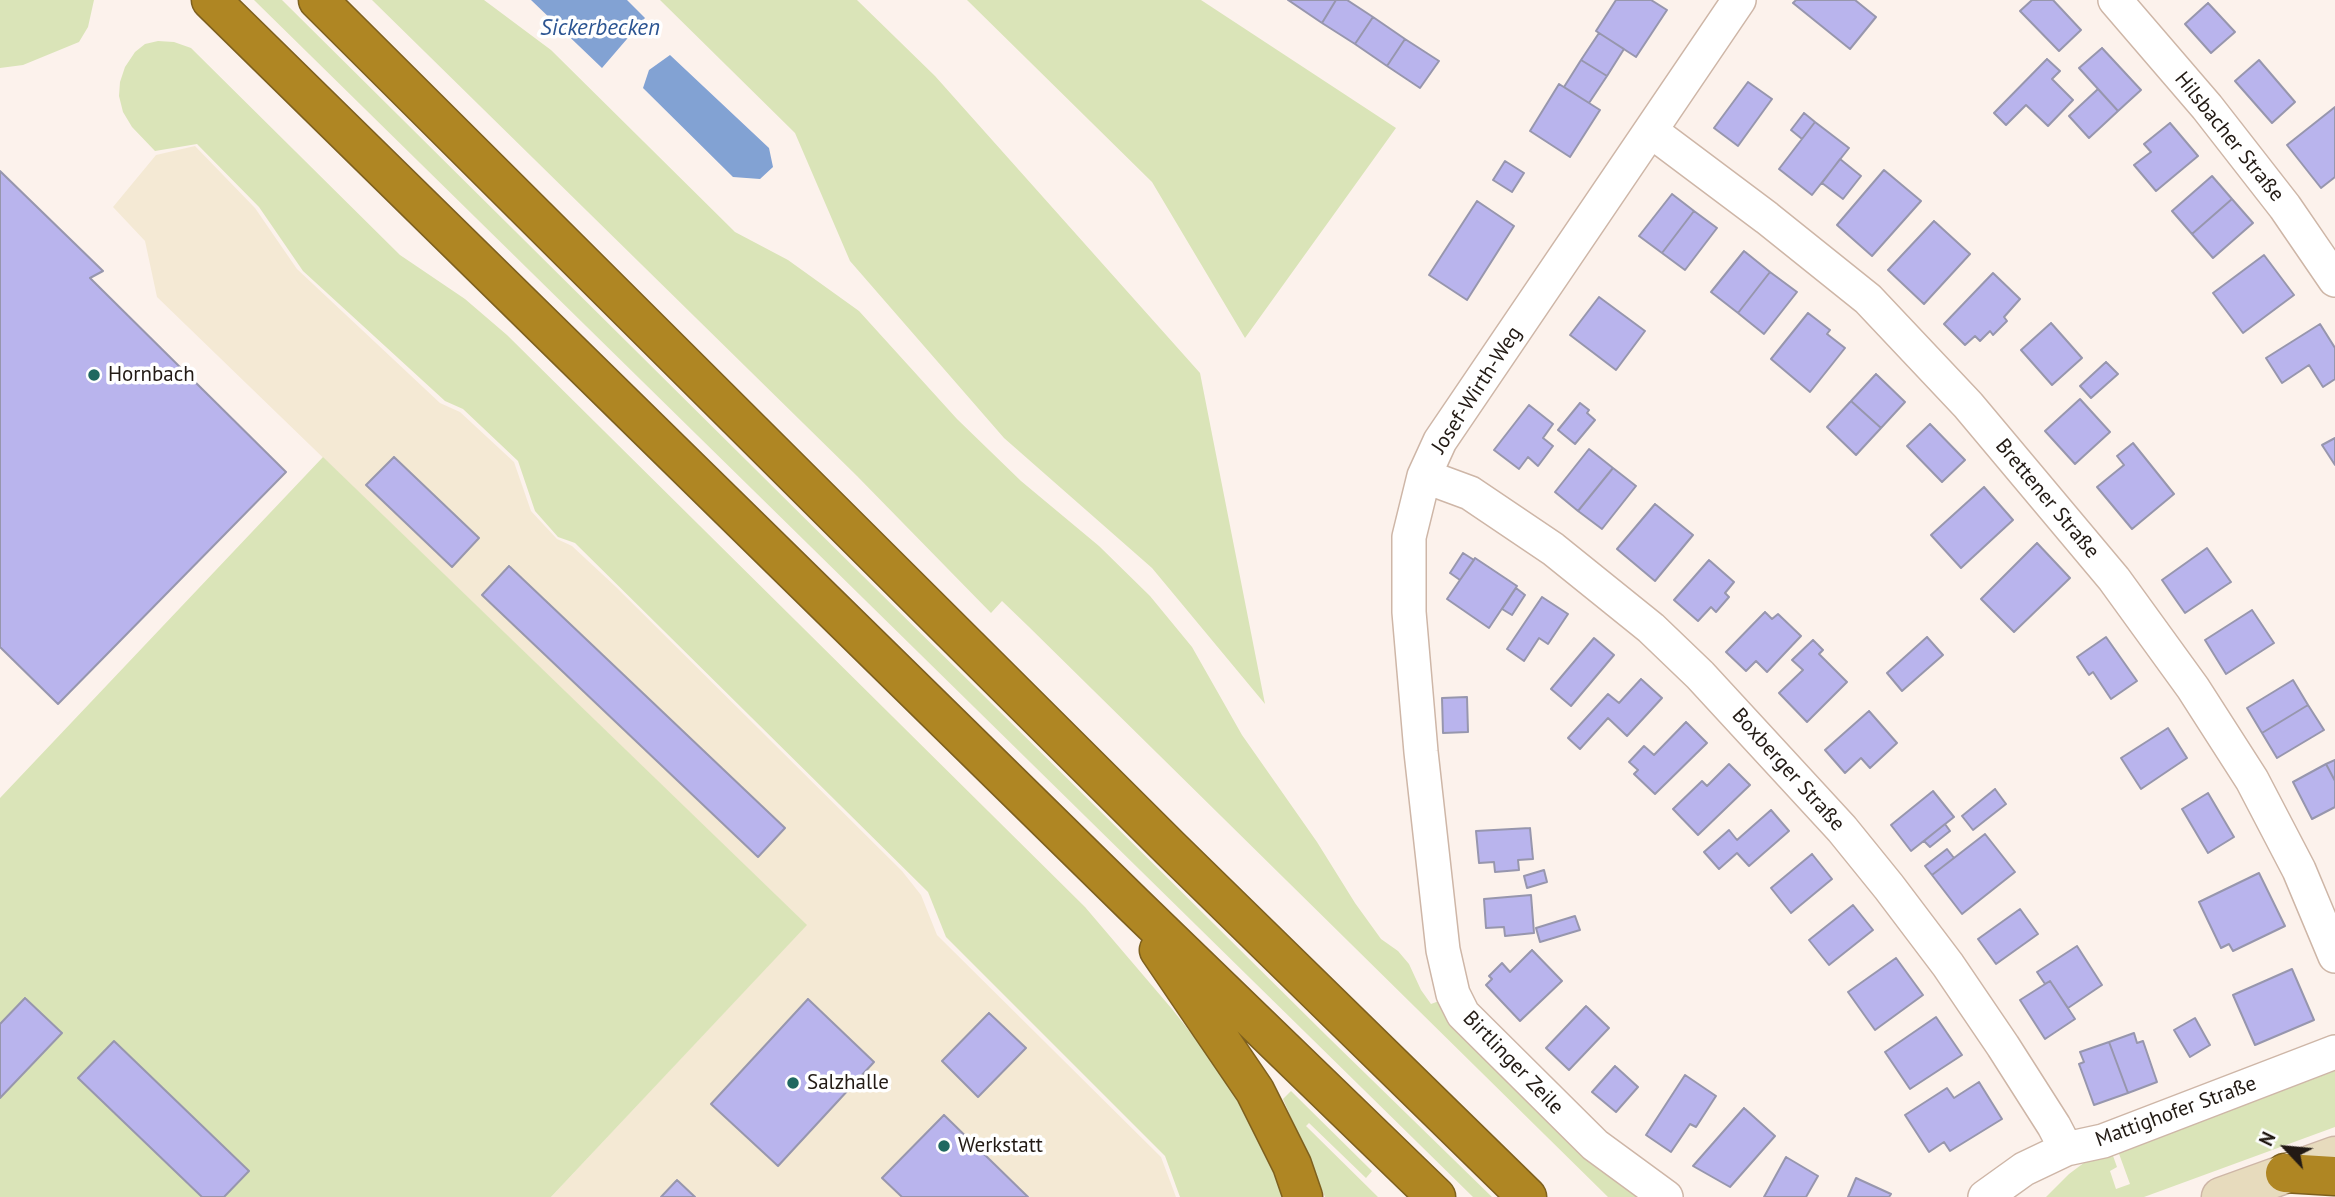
<!DOCTYPE html>
<html>
<head>
<meta charset="utf-8">
<style>
  body { margin:0 }
  #map { position:relative; width:2335px; height:1197px; overflow:hidden; background:#fcf2ec; font-family:"PT Sans",sans-serif }
  canvas { display:block }
  .north { position:absolute; left:2251px; top:1113px; width:70px; height:70px; -webkit-text-stroke:5px #fff; paint-order:stroke; rotate:296deg; font-size:19px; font-weight:700; line-height:28px; text-align:center; color:#221a14 }
  .north::after { content:''; display:block; margin:auto; width:24px; height:32px; background:#221a14; clip-path:polygon(50% 0,100% 100%,50% 72%,0 100%) }
</style>
</head>
<body>
<div id="map">
<canvas width="2335" height="1197"></canvas>
<div class="north">N</div>
</div>
<script>
const ctx = document.querySelector('canvas').getContext('2d');
ctx.lineJoin = 'round';
function fillPath(path, color) { ctx.fillStyle = color; ctx.fill(path, 'evenodd'); }
const toPath = rows => new Path2D(rows.map(r => 'M' + r).join(''));
function trace(path, color, width, dash) { ctx.strokeStyle = color; ctx.lineWidth = width; ctx.lineCap = dash ? 'butt' : 'round'; ctx.setLineDash(dash || []); ctx.stroke(path); }
function write(font, color, halo, rows, align = 'center') {
  ctx.font = font + ' "PT Sans",sans-serif'; ctx.lineWidth = 7; ctx.setLineDash([]); ctx.textBaseline = 'middle'; ctx.strokeStyle = halo; ctx.fillStyle = color; for (const [text, x, y, turn = 0] of rows) {
    ctx.save(); ctx.translate(x, y); ctx.rotate((+turn || 0) * Math.PI / 180); ctx.textAlign = isNaN(turn) ? turn : align; if (halo) ctx.strokeText(text, 0, 0); ctx.fillText(text, 0, 0); ctx.restore();
  }
}
fillPath(toPath([
  [195,146,255,208,297,269,440,403,460,412,514,462,531,511,557,539,572,546,615,586,902,871,921,895,937,935,1161,1157,1176,1197,551,1197,806,925,157,297,145,241,113,207,156,155]
]), '#f4e9d4');
fillPath(toPath([
  [0,0,94,0,88,27,79,42,23,65,0,68],
  [254,0,282,0,1328,1037,1492,1197,1473,1197],
  [372,0,484,0,551,50,735,232,788,260,859,311,957,419,1021,481,1099,546,1150,596,1192,647,1242,735,1317,842,1355,903,1381,939,1398,951,1409,964,1421,990,1431,1004,1439,1001,1643,1197,1608,1197,1028,626,1002,601,991,613,857,476],
  [660,0,857,0,935,76,1200,373,1265,704,1152,568,1004,438,850,261,795,133],
  [967,0,1201,0,1396,128,1245,338,1152,182],
  [158,41,174,42,191,48,400,255,465,299,507,335,1085,907,1172,1009,1231,1084,1287,1197,1180,1197,1165,1156,946,937,928,892,575,543,558,537,535,511,518,461,463,409,445,401,303,271,259,207,197,144,155,151,132,127,123,112,119,96,120,82,125,67,135,52,145,44],
  [323,457,807,925,551,1197,0,1197,0,798],
  [2335,1071,2335,1127,2144,1197,2046,1197,2069,1174,2085,1162,2112,1153,2117,1167,2110,1171,2116,1189,2130,1184,2118,1151],
  [1291,1091,1372,1171,1366,1178,1309,1123,1306,1126,1378,1197,1325,1197,1283,1099]
]), '#dae4b8');
fillPath(toPath([
  [531,0,627,0,645,18,602,68],
  [670,55,769,148,773,167,760,179,733,177,643,88,649,70]
]), '#82a2d3');
const building = toPath([
  [1288,0,1336,0,1322,23,1288,0],
  [1336,0,1347,0,1373,17,1355,44,1322,23,1336,0],
  [1616,0,1651,0,1667,10,1636,57,1596,31,1616,0],
  [1796,0,1855,0,1876,17,1850,49,1793,3,1796,0],
  [2032,0,2053,0,2081,30,2059,51,2020,11,2032,0],
  [2208,3,2235,32,2211,53,2185,24,2208,3],
  [1373,17,1405,39,1387,66,1355,44,1373,17],
  [1599,33,1624,49,1607,76,1581,60,1599,33],
  [1405,39,1439,61,1420,88,1387,66,1405,39],
  [2102,48,2141,90,2118,111,2079,68,2102,48],
  [2047,59,2060,71,2052,79,2073,100,2048,126,2026,105,2006,125,1994,113,2047,59],
  [1581,60,1607,76,1589,103,1564,87,1581,60],
  [2259,60,2295,102,2272,123,2235,81,2259,60],
  [1748,82,1772,99,1738,146,1714,128,1748,82],
  [1559,84,1600,110,1570,157,1530,131,1559,84],
  [2098,89,2118,111,2089,138,2069,116,2098,89],
  [2335,107,2335,177,2321,188,2287,145,2335,107],
  [1804,113,1815,122,1802,139,1791,130,1804,113],
  [1815,122,1849,148,1812,195,1779,169,1815,122],
  [2170,123,2198,156,2156,191,2134,165,2151,152,2144,144,2170,123],
  [1840,159,1861,176,1843,199,1822,183,1840,159],
  [1505,161,1524,173,1512,192,1493,180,1505,161],
  [1884,170,1921,201,1872,256,1837,225,1884,170],
  [0,171,103,271,90,278,286,472,58,704,0,647,0,171],
  [2212,176,2232,199,2192,234,2172,211,2212,176],
  [1672,194,1694,211,1662,253,1639,236,1672,194],
  [2232,199,2253,223,2213,258,2192,234,2232,199],
  [1477,201,1514,226,1467,300,1429,275,1477,201],
  [1694,211,1717,228,1685,270,1662,253,1694,211],
  [1934,221,1970,254,1924,304,1888,270,1934,221],
  [1744,251,1770,272,1738,313,1711,292,1744,251],
  [2264,255,2294,295,2243,333,2213,293,2264,255],
  [1770,272,1797,292,1764,334,1738,313,1770,272],
  [1993,273,2020,299,2004,317,2007,321,1993,335,1990,331,1980,341,1975,336,1965,345,1944,324,1993,273],
  [1599,297,1645,331,1616,370,1570,335,1599,297],
  [1808,313,1830,330,1827,334,1845,348,1810,392,1771,359,1808,313],
  [2051,323,2082,358,2052,385,2021,350,2051,323],
  [2320,324,2335,348,2335,379,2323,387,2309,365,2282,383,2266,358,2320,324],
  [2106,362,2118,374,2091,398,2080,386,2106,362],
  [1876,374,1905,402,1881,428,1851,401,1876,374],
  [2080,399,2110,432,2075,464,2045,431,2080,399],
  [1851,401,1881,428,1856,455,1827,427,1851,401],
  [1580,403,1589,410,1587,413,1595,420,1575,444,1558,430,1580,403],
  [1529,405,1553,424,1543,438,1553,446,1538,466,1528,457,1519,469,1494,450,1529,405],
  [1930,424,1965,460,1942,482,1907,446,1930,424],
  [2335,438,2335,465,2322,445,2335,438],
  [2133,443,2174,494,2132,529,2097,487,2124,465,2117,456,2133,443],
  [1589,449,1613,468,1578,511,1555,492,1589,449],
  [394,457,479,538,452,567,366,485,394,457],
  [1613,468,1636,486,1602,529,1578,511,1613,468],
  [1984,487,2013,520,1961,568,1931,535,1984,487],
  [1655,504,1693,535,1655,581,1617,549,1655,504],
  [2037,543,2070,578,2014,632,1981,599,2037,543],
  [2207,548,2231,582,2185,613,2162,580,2207,548],
  [1463,553,1474,560,1460,580,1450,573,1463,553],
  [1475,558,1517,586,1489,628,1447,599,1475,558],
  [1709,560,1734,582,1725,593,1729,597,1716,612,1711,607,1698,621,1674,600,1709,560],
  [509,566,785,828,758,857,482,595,509,566],
  [1516,588,1525,595,1512,615,1502,609,1516,588],
  [1542,597,1568,614,1548,644,1539,638,1524,661,1507,649,1542,597],
  [2252,610,2274,643,2226,674,2205,640,2252,610],
  [1765,612,1772,619,1778,614,1801,636,1767,672,1756,661,1746,671,1726,652,1765,612],
  [1927,637,1943,655,1902,691,1887,673,1927,637],
  [2106,637,2137,681,2111,699,2093,672,2089,675,2077,657,2106,637],
  [1594,638,1614,655,1571,706,1551,689,1594,638],
  [1813,640,1823,650,1819,654,1847,682,1807,722,1779,693,1803,670,1792,660,1813,640],
  [1641,679,1662,698,1627,736,1608,718,1580,749,1568,738,1608,694,1619,703,1641,679],
  [2293,680,2308,705,2262,733,2247,708,2293,680],
  [1467,697,1468,732,1443,733,1442,698,1467,697],
  [2308,705,2324,730,2277,758,2262,733,2308,705],
  [1869,711,1897,743,1870,768,1861,758,1845,773,1825,750,1869,711],
  [1686,722,1707,743,1655,794,1634,774,1638,770,1629,762,1644,746,1654,755,1686,722],
  [2168,728,2187,758,2141,789,2121,758,2168,728],
  [2335,760,2335,781,2326,764,2335,760],
  [1729,764,1750,785,1698,835,1673,809,1702,781,1707,786,1729,764],
  [2326,764,2335,781,2335,807,2312,819,2293,782,2326,764],
  [1995,789,2006,804,1973,830,1962,816,1995,789],
  [1933,791,1954,817,1911,851,1891,825,1933,791],
  [2208,793,2234,837,2208,853,2182,809,2208,793],
  [1771,810,1789,831,1749,866,1737,853,1719,869,1704,852,1729,830,1737,840,1771,810],
  [1945,824,1950,831,1930,847,1924,841,1945,824],
  [1530,828,1533,859,1518,860,1519,870,1495,872,1494,862,1479,863,1476,831,1530,828],
  [1985,834,2015,872,1962,914,1932,875,1985,834],
  [1947,849,1954,858,1932,875,1925,866,1947,849],
  [1812,854,1832,879,1791,913,1771,888,1812,854],
  [1544,870,1547,882,1527,888,1524,876,1544,870],
  [2259,873,2285,926,2233,951,2229,944,2221,948,2199,902,2259,873],
  [1531,895,1534,933,1505,936,1504,927,1486,928,1484,899,1531,895],
  [1853,905,1873,930,1829,965,1809,940,1853,905],
  [2020,909,2038,934,1996,964,1978,939,2020,909],
  [1575,916,1580,930,1540,942,1536,928,1575,916],
  [2077,946,2102,985,2068,1008,2050,981,2045,984,2037,972,2077,946],
  [1532,950,1562,981,1520,1021,1486,985,1492,979,1489,976,1502,963,1510,972,1532,950],
  [1896,958,1923,995,1875,1030,1848,992,1896,958],
  [2292,969,2314,1020,2255,1045,2233,995,2292,969],
  [2050,981,2075,1019,2045,1039,2020,1000,2050,981],
  [25,998,62,1033,0,1098,0,1024,25,998],
  [808,999,874,1062,778,1166,711,1104,808,999],
  [1586,1006,1609,1028,1569,1070,1546,1048,1586,1006],
  [989,1013,1026,1048,978,1097,942,1061,989,1013],
  [1936,1017,1962,1055,1910,1089,1885,1052,1936,1017],
  [2195,1018,2210,1045,2190,1057,2174,1030,2195,1018],
  [2134,1033,2137,1043,2143,1041,2157,1082,2128,1093,2109,1042,2134,1033],
  [114,1041,249,1171,224,1197,202,1197,78,1078,114,1041],
  [2109,1042,2128,1093,2094,1105,2079,1064,2084,1062,2080,1052,2109,1042],
  [1615,1066,1638,1087,1616,1112,1592,1092,1615,1066],
  [1685,1075,1716,1096,1696,1127,1690,1124,1671,1152,1646,1135,1685,1075],
  [1979,1082,2002,1119,1950,1151,1944,1142,1929,1152,1905,1115,1947,1088,1954,1098,1979,1082],
  [1744,1108,1775,1136,1730,1187,1693,1166,1744,1108],
  [944,1115,1028,1197,902,1197,882,1178,944,1115],
  [1786,1157,1818,1176,1806,1197,1764,1197,1786,1157],
  [1856,1178,1891,1194,1889,1197,1848,1197,1856,1178],
  [677,1180,695,1197,661,1197,677,1180]
]);
fillPath(building, '#b9b4ed');
trace(building, '#9796ad', 2);
const street = toPath([
  [2115,0,2207,107,2285,207,2335,280],
  [1651,131,1767,218,1868,299,1968,405,2114,579,2193,688,2252,780,2299,870,2335,956],
  [1424,476,1470,493,1553,549,1651,628,1700,675,1842,829,1889,887,1948,965,2003,1046,2054,1126,2066,1149],
  [1666,1197,1595,1145,1463,1014,1453,994,1443,950,1421,752,1409,612,1409,537,1424,476,1440,441,1739,0],
  [1985,1197,2024,1169,2066,1149,2103,1141,2335,1052]
]);
const secondary = toPath([
  [2221,1197,2335,1156]
]);
const highway = toPath([
  [211,0,1134,905,1436,1197],
  [318,0,1171,849,1527,1197],
  [1159,950,1255,1091,1292,1165,1303,1197],
  [2285,1173,2335,1176]
]);
trace(street, '#ceb6a7', 36);
trace(secondary, '#ceb6a7', 41);
trace(highway, '#7e601e', 41);
trace(street, '#fff', 33);
trace(secondary, '#e7dbbd', 38);
trace(highway, '#af8623', 38);
for (const [x, y, r, color] of [
  [94,375,7,"#1f6860"],
  [793,1083,7,"#1f6860"],
  [944,1146,7,"#1f6860"]
]) { const dot = new Path2D(); dot.arc(x, y, r, 0, 2 * Math.PI); ctx.fillStyle = color; ctx.fill(dot); trace(dot, '#fff', 2.5); }
write('21px', '#221a14', '#fff', [
  ["Hilsbacher Straße",2229,137,51],
  ["Josef-Wirth-Weg",1477,390,-57],
  ["Brettener Straße",2047,499,50],
  ["Boxberger Straße",1788,770,48],
  ["Birtlinger Zeile",1513,1063,46],
  ["Mattighofer Straße",2176,1112,-20]
]);
write('21px', '#221a14', '#fff', [
  ["Hornbach",108,375],
  ["Salzhalle",807,1083],
  ["Werkstatt",958,1146]
], 'left');
write('italic 23px', '#2c5592', '#fff', [
  ["Sickerbecken",600,28]
]);
</script>
</body>
</html>
